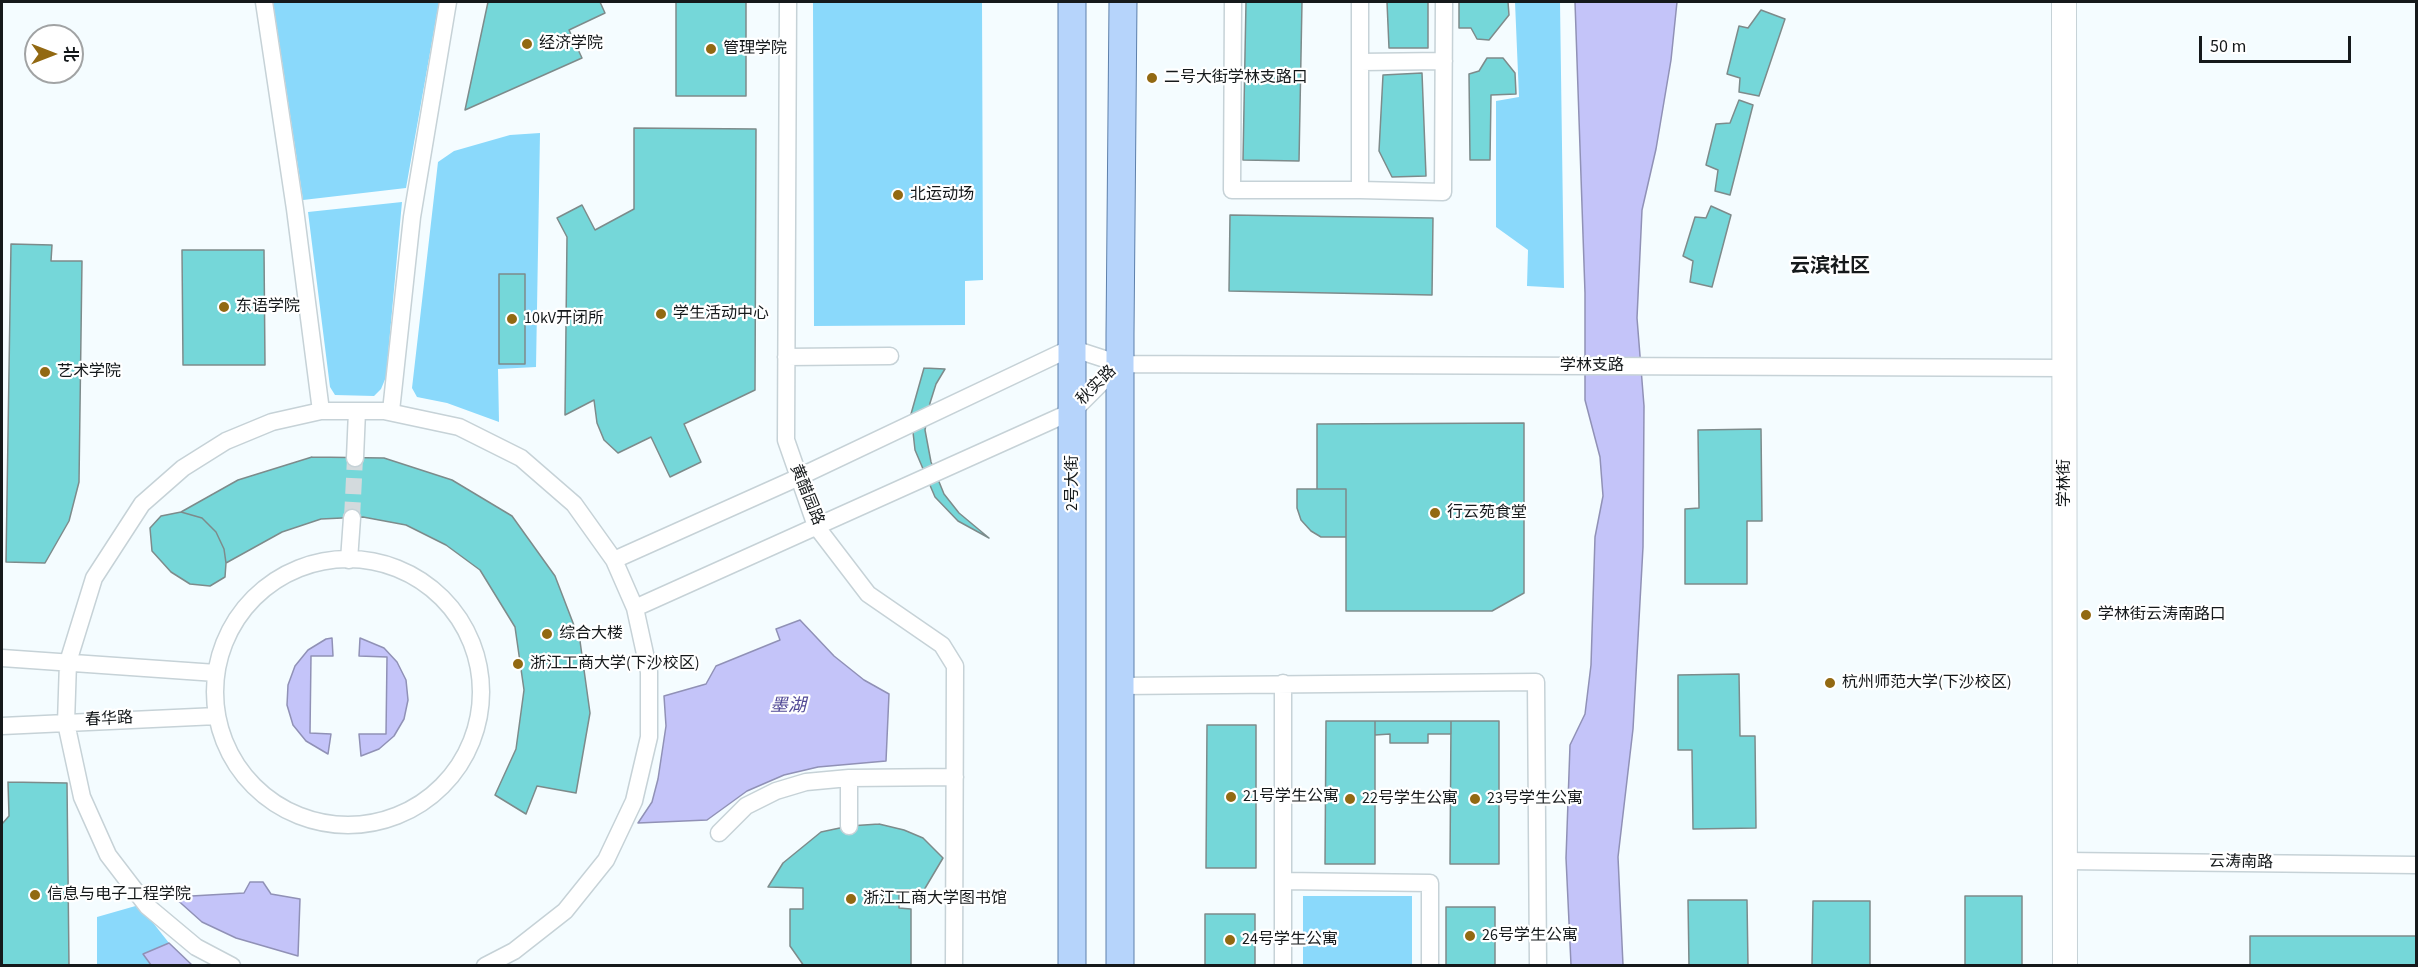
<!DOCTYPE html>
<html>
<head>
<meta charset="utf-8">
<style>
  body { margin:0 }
  #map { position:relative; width:2418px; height:967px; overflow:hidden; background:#f4fcff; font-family:"Source Sans 3","Noto Sans SC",sans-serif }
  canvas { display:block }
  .frame { position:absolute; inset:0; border:3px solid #15191b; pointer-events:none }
  .north { position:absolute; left:24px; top:24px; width:60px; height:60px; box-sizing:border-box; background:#fff; border:2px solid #a1a3a4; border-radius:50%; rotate:90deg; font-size:16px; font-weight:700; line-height:24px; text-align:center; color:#15191b }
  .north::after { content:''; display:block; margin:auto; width:21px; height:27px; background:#926912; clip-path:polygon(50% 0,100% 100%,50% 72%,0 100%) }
  .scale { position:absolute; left:2199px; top:36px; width:152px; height:27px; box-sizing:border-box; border:3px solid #15191b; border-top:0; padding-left:8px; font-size:18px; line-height:21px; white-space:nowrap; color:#15191b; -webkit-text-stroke:4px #fff; paint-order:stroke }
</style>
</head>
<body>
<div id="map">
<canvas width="2418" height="967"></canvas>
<div class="frame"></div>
<div class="north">北</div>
<div class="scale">50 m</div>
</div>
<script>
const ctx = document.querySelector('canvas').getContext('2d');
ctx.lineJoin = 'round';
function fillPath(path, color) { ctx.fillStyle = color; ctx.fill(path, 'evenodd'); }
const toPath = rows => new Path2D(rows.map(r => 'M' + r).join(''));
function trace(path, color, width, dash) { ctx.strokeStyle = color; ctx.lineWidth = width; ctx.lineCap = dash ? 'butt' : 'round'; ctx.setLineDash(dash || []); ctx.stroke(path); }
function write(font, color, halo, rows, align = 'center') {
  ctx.font = font + ' "Source Sans 3","Noto Sans SC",sans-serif'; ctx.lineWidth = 4.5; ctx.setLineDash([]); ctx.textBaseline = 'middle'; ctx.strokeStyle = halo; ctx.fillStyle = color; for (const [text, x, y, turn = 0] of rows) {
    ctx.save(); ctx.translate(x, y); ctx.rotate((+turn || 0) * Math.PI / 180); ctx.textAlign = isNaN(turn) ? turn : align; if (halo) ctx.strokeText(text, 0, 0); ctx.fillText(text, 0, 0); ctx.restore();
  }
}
fillPath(toPath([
  [273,2,439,2,406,188,303,200],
  [813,2,982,2,983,280,965,281,965,325,814,326],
  [1515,2,1560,2,1564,288,1527,286,1528,250,1496,227,1496,101,1519,97],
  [540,133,536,367,498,369,499,422,447,403,417,397,412,388,438,162,454,151,510,135],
  [402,202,386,377,381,389,374,396,335,395,330,387,308,212],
  [1303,896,1412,896,1412,965,1303,965],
  [139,905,169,943,144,954,151,965,97,966,97,917]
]), '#8ad9fb');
const water = toPath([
  [1575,2,1677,2,1671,60,1656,149,1642,210,1637,318,1644,406,1643,547,1633,729,1618,857,1623,965,1571,965,1566,858,1570,745,1585,714,1591,665,1595,537,1603,496,1600,457,1585,400,1585,293,1575,2],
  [800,620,834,656,864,680,889,694,886,761,818,767,784,775,747,791,707,820,638,823,652,802,658,779,666,726,664,696,706,684,716,666,780,640,776,629,800,620],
  [332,638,333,656,311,656,310,733,331,734,328,754,306,741,293,725,287,705,288,685,295,666,308,650,326,639,332,638],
  [360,638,384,648,397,662,406,680,408,700,404,719,394,736,379,749,361,756,359,734,386,734,387,657,359,656,360,638],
  [250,882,263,882,271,894,300,899,298,956,236,938,202,922,174,897,244,893,250,882],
  [169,943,192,965,151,965,143,954,169,943]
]);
fillPath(water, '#c4c4f9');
trace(water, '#9091b6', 1.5);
const building = toPath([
  [488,2,600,2,605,13,569,30,582,58,465,110,488,2],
  [676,2,746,2,746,96,676,96,676,2],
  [1246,2,1302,2,1299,161,1243,160,1246,2],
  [1387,2,1428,2,1428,48,1389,48,1387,2],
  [1459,2,1508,2,1509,15,1489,40,1477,39,1471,28,1459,28,1459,2],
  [1761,10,1785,19,1759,96,1739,92,1740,78,1727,74,1739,26,1748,28,1761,10],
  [1487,58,1503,58,1515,73,1516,94,1491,95,1490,160,1470,160,1469,74,1479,71,1487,58],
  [1422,73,1426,176,1392,177,1379,151,1383,75,1422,73],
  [1739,100,1753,105,1730,195,1715,191,1718,170,1706,165,1716,124,1730,123,1739,100],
  [634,128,756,129,755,390,684,424,701,462,670,477,651,437,618,453,604,440,597,423,594,400,565,415,567,237,557,218,582,205,595,230,634,209,634,128],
  [1711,206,1731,215,1712,287,1690,282,1693,261,1683,256,1695,217,1706,218,1711,206],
  [1230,215,1433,218,1432,295,1229,291,1230,215],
  [11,244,52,245,51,261,82,261,79,482,69,521,45,563,6,562,11,244],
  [182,250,264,250,265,365,183,365,182,250],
  [499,274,525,274,525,364,499,364,499,274],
  [924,368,945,369,936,384,930,403,925,430,931,462,944,494,959,513,989,538,958,521,935,497,915,450,911,414,924,368],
  [1524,423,1524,593,1492,611,1346,611,1346,489,1317,489,1317,424,1524,423],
  [1761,429,1762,521,1747,521,1747,584,1685,584,1685,509,1699,508,1698,430,1761,429],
  [312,457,384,458,452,480,512,516,555,576,580,641,590,713,576,793,537,786,526,814,495,795,516,749,524,690,515,627,480,570,446,545,406,525,363,517,321,519,282,532,226,563,224,549,216,532,202,518,181,512,238,480,312,457],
  [1297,489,1346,489,1346,537,1321,537,1311,531,1301,520,1297,508,1297,489],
  [181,512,202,518,216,532,224,549,226,563,225,577,210,586,190,584,171,572,152,551,150,528,161,516,181,512],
  [1739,674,1740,736,1755,736,1756,828,1693,829,1692,750,1678,750,1678,675,1739,674],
  [1326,721,1375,721,1375,864,1325,864,1326,721],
  [1375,721,1451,721,1451,734,1428,734,1428,743,1390,743,1390,734,1375,735,1375,721],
  [1451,721,1499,721,1499,864,1450,864,1451,721],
  [1207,725,1256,725,1256,868,1206,868,1207,725],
  [8,782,67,783,69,966,2,966,2,824,9,816,8,782],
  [879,824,904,830,923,838,943,858,924,890,899,890,899,908,911,909,911,966,804,966,790,946,790,909,803,909,803,888,768,887,783,863,821,832,849,826,879,824],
  [1965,896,2022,896,2022,966,1965,966,1965,896],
  [1688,900,1747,900,1748,966,1689,966,1688,900],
  [1813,901,1870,901,1870,966,1812,966,1813,901],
  [1446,907,1495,907,1495,966,1446,966,1446,907],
  [1205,914,1255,914,1255,966,1205,966,1205,914],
  [2250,936,2416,936,2416,966,2250,966,2250,936]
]);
fillPath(building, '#75d7d9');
trace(building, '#7d8b8b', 1.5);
trace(toPath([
  [352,518,355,458]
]), '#d3dadd', 16, [16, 8]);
const street = toPath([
  [264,2,295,209,321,411],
  [788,2,786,440,816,526,868,594,942,645,955,666,954,966],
  [1233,2,1232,190,1360,190],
  [1360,2,1360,190,1443,192,1444,2],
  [1360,62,1444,61],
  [786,357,890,356],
  [391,411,412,217,448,2],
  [355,458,357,411],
  '215 692a133 133 0 1 1 266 0a133 133 0 1 1-266 0Z',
  [349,560,352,518],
  [614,560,797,478,1071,348,1120,364,2065,368],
  [635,608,1073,411,1120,364],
  [2,658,216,673],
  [1283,683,1283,966],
  [1120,686,1536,682,1538,966],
  [2,726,217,716],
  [849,826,849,778],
  [719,833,746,806,776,791,806,782,849,778,955,777],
  [2065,861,2416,865],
  [1283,881,1430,883,1430,966],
  [232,966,196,947,147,906,108,855,82,797,66,723,68,662,94,578,142,504,183,468,226,441,272,422,321,411,384,411,459,427,521,458,574,504,614,560,635,608,649,672,649,737,637,788,634,801,606,860,565,911,514,951,485,966]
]);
const secondary = toPath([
  [2064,2,2065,966]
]);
const primary = toPath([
  [1072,2,1072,966],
  [1120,966,1120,334,1123,2]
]);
trace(street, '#c6d2d7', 19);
trace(secondary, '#c6d2d7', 26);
trace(primary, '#5e80ab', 29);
trace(street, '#fff', 16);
trace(secondary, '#fff', 24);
trace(primary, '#b6d4fb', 27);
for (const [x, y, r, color] of [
  [527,44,6,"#926912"],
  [711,49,6,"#926912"],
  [1152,78,6,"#926912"],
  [898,195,6,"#926912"],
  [224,307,6,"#926912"],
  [661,314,6,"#926912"],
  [512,319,6,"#926912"],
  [45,372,6,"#926912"],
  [1435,513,6,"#926912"],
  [2086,615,6,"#926912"],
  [547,634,6,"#926912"],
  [518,664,6,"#926912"],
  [1830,683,6,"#926912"],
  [1231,797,6,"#926912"],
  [1350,799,6,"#926912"],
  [1475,799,6,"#926912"],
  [35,895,6,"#926912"],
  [851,899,6,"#926912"],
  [1470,936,6,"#926912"],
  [1230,940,6,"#926912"]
]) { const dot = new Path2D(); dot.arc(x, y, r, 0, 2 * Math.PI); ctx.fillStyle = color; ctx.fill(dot); trace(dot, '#fff', 2); }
write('16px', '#15191b', '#fff', [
  ["经济学院",539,44],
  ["管理学院",723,49],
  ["二号大街学林支路口",1164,78],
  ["北运动场",910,195],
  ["东语学院",236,307],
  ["学生活动中心",673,314],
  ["10kV开闭所",524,319],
  ["艺术学院",57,372],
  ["行云苑食堂",1447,513],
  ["学林街云涛南路口",2098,615],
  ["综合大楼",559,634],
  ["浙江工商大学(下沙校区)",530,664],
  ["杭州师范大学(下沙校区)",1842,683],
  ["21号学生公寓",1243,797],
  ["22号学生公寓",1362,799],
  ["23号学生公寓",1487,799],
  ["信息与电子工程学院",47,895],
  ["浙江工商大学图书馆",863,899],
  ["26号学生公寓",1482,936],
  ["24号学生公寓",1242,940]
], 'left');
write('16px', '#15191b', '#fff', [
  ["学林支路",1592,366],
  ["秋实路",1097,386,-45],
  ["2号大街",1073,483,-90],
  ["学林街",2065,483,-90],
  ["黄醋园路",806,495,68],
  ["春华路",109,720,-3],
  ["云涛南路",2241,863,1]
]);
write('italic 18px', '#504895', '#fff', [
  ["墨湖",788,707]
]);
write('bold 20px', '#15191b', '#fff', [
  ["云滨社区",1830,268]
]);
</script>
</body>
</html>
